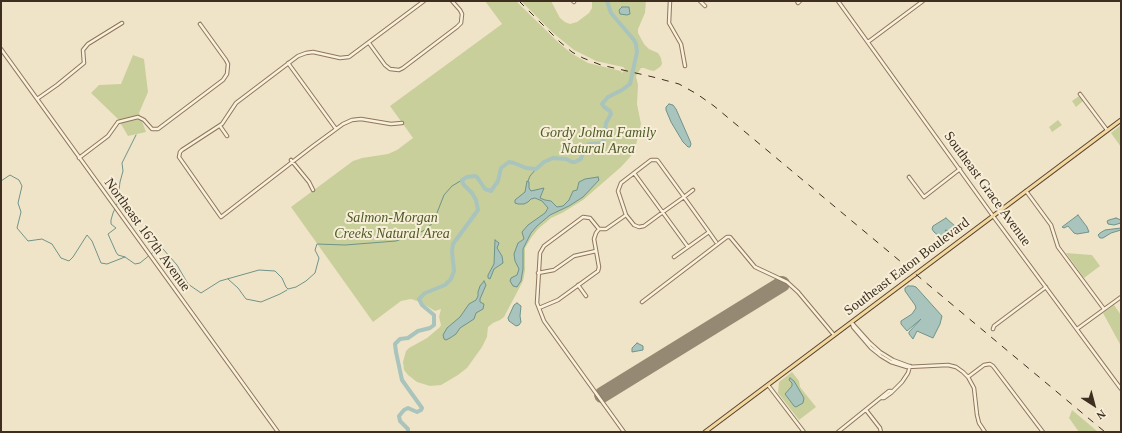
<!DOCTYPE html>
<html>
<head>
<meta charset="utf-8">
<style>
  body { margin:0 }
  #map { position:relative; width:1122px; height:433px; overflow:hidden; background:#f0e4c8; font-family:Georgia,serif }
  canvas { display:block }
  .frame { position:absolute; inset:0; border:2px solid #3d2e20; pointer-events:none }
  .north { position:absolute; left:1074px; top:385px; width:40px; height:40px; -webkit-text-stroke:3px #f7eed8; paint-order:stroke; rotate:144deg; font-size:11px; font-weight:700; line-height:16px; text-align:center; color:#3d2e20 }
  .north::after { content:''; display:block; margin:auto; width:14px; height:18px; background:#3d2e20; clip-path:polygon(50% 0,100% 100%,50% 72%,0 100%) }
</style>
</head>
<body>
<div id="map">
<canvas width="1122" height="433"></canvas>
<div class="frame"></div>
<div class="north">N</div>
</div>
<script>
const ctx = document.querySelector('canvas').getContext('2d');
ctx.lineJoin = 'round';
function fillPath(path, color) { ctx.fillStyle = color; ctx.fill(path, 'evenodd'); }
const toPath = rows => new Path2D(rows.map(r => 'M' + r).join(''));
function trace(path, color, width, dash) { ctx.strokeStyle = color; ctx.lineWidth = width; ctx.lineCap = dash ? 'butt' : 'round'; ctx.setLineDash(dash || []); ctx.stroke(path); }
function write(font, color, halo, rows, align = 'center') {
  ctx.font = font + ' Georgia,serif'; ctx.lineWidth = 4; ctx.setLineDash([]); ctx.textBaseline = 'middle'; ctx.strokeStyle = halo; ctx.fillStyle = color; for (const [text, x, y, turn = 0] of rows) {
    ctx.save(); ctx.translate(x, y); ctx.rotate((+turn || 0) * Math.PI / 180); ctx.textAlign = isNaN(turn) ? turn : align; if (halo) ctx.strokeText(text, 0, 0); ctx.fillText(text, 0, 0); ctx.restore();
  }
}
fillPath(toPath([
  [485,1,516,1,559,43,571,53,588,63,621,71,622,73,625,69,623,67,596,61,574,50,552,32,521,1,551,1,560,18,565,22,570,24,577,22,589,13,592,8,592,1,646,1,645,13,638,29,638,33,644,44,649,49,658,53,661,58,662,64,660,67,654,71,649,70,644,68,641,68,636,76,638,85,637,104,641,124,636,145,631,156,621,167,583,200,562,213,551,218,538,229,531,238,525,248,525,271,523,281,504,317,500,320,493,323,488,327,487,337,482,347,467,368,458,375,441,385,430,386,417,382,408,375,404,370,403,362,406,351,409,348,427,338,440,327,441,325,439,317,441,309,435,311,420,302,411,299,401,301,373,322,291,207,353,161,362,158,388,154,397,150,413,138,390,106,502,24],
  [133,55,144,59,148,92,139,113,146,132,128,136,118,119,91,93,99,85,121,84],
  [1079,96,1083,101,1076,107,1072,101],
  [1058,120,1062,125,1052,132,1049,127],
  [1121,125,1121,147,1111,133],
  [1066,253,1092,255,1100,266,1084,278],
  [1114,305,1121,315,1121,346,1103,313],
  [792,372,799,381,800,387,816,407,799,420,778,393,779,382],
  [1072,410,1097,431,1098,432,1079,432,1069,418]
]), '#c9cf9b');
const water = toPath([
  [622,7,629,7,630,14,627,15,620,14,619,10,622,7],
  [669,104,673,105,676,109,690,141,691,144,690,147,688,147,683,142,671,122,666,110,666,107,669,104],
  [598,177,599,180,583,197,569,206,550,215,537,226,531,233,523,249,523,269,521,281,517,287,513,286,510,281,511,278,517,275,519,269,515,261,514,254,518,243,524,239,522,232,528,225,545,213,548,208,542,201,535,198,531,199,528,202,524,204,518,204,515,203,515,200,525,192,527,181,529,182,529,188,531,191,544,188,540,198,545,200,551,201,557,207,563,206,569,200,573,191,577,190,579,182,585,179,598,177],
  [1078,215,1087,227,1089,232,1077,234,1074,233,1068,226,1064,228,1062,227,1078,215],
  [946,218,956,227,956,230,955,232,945,230,948,234,948,237,942,242,939,236,934,232,932,229,933,226,946,218],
  [1116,218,1121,220,1121,223,1114,225,1108,224,1107,221,1109,220,1116,218],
  [1121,228,1121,230,1111,233,1103,238,1100,238,1098,235,1100,233,1105,230,1121,228],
  [495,240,499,243,497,248,502,256,503,263,494,269,490,279,488,278,488,275,494,264,495,240],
  [484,281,486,285,480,299,480,302,484,304,483,309,476,313,474,319,460,328,456,334,450,338,446,340,444,339,443,335,447,328,460,317,469,304,476,300,478,296,478,292,480,286,484,281],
  [908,286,913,286,916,287,942,316,940,324,933,338,917,331,913,339,909,334,909,332,921,319,907,331,901,324,901,321,912,314,916,308,915,305,905,291,905,288,908,286],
  [517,303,521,306,520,316,521,322,519,325,516,326,509,321,508,318,514,305,517,303],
  [637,343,643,346,643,350,632,352,632,348,637,343],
  [790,378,794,381,804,398,803,403,796,407,794,406,785,394,792,386,792,383,789,380,790,378]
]);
fillPath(water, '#a9c4bc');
trace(water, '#6f938a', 1);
trace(toPath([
  [1,181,10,175,19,180,22,186,18,203,21,212,17,228,28,241,42,239,52,244,61,258,69,261,73,257,87,235,92,241,101,263,107,264,125,257,135,264,140,263,157,249,163,249,177,265,188,284,201,293,220,281,259,270,275,271,282,278,286,287,288,289,296,287,306,281,315,273,319,258,315,250,317,244,345,245,396,241,423,231,433,223,444,195,452,186,462,180],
  [528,181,530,176,536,169],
  [125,257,118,255,116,252,108,234,116,228,111,224,111,220,113,213,121,195,119,190,120,182,123,171,122,163,136,135],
  [228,279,238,288,246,299,261,302,280,294,287,290]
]), '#6f938a', 1);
trace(toPath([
  [408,432,408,429,400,421,399,416,404,410,408,408,417,412,421,410,422,408,402,380,396,352,395,344,400,339,408,338,418,331,430,328,434,325,434,315,422,305,419,299,425,293,445,285,451,279,454,271,452,251,453,244,478,210,476,200,472,193,463,184,462,180,467,177,475,176,477,177,485,189,491,191,498,181,501,168,509,162,514,163,526,168,536,169,544,162,553,158,566,159,572,162,575,162,581,159,584,149,589,144,603,143,606,123,611,114,610,111,604,107,602,104,608,97,622,90,630,84,637,52,636,44,634,40,611,13,607,1]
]), '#a9c4bc', 4);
trace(toPath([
  [602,395,782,284]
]), '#968974', 16);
const minor = toPath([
  [573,1,574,2],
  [670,1,669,23,681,44,685,66],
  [700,1,705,6],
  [797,1,798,3,800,1],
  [838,1,993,216,1121,389],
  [868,42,923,1],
  [369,43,385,65,390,69,399,70,403,68,457,27,461,23,462,14,460,10,452,1],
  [1,49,278,432],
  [288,63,336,129],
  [1080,94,1107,130],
  [37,99,57,85,84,63,83,50,88,44,122,23],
  [402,123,391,124,361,119,352,120,343,124,313,146,221,217,179,157,180,152,182,150,222,124,236,103,298,56,306,53,313,52,340,58,349,57,424,1],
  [220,126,227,136],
  [79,158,108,136,118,122,138,117,144,120,152,129,158,129,223,80,227,74,228,64,226,60,200,24],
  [291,160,309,182,313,190],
  [634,173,688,247],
  [909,177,924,197,960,169],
  [693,190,684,197,663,212,644,226,639,227,634,225,626,215,618,191,621,183,651,160,657,160,658,161,682,194,686,200,709,232,716,242],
  [1026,191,1051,225,1058,247,1104,309],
  [599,229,590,218,583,217,544,246,540,253,537,303,544,321,624,432],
  [599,229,606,229,626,215],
  [674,257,709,232],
  [538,273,554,270,574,256,596,251],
  [578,285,586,296],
  [642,302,727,237,730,237,755,267,787,282,798,292,834,335],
  [539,308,558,300,598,271,599,267,594,239,596,233,599,229],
  [852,323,853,327,871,348,881,356,891,362,907,367,948,365,956,367,963,372,968,377,974,388,977,415,979,423,985,432],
  [852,323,870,343,880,352,893,360,909,366],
  [993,329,994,326,1046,287],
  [1077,329,1121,297],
  [968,377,984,365,990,364,993,366,1043,432],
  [768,385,804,432],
  [882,398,884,398,891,393,902,382,908,373,910,366],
  [866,410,880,428,881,432],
  [838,432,889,391,891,391]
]);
const major = toPath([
  [705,432,1121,120]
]);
trace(minor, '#8d765c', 4.5);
trace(major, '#5b4430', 5);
trace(minor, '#faf1dc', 2.5);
trace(major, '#f3d9a0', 3);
trace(toPath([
  [519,1,560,42,572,52,583,58,601,65,653,77,679,84,697,94,714,106,1105,432]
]), '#3d2e20', 1, [7, 7]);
write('italic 14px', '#4d5a26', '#f7eed8', [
  ["Gordy Jolma Family",598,133],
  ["Natural Area",598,149],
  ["Salmon-Morgan",392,218],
  ["Creeks Natural Area",392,234]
]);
write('14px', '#3d2e20', '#f7eed8', [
  ["Southeast Grace Avenue",987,189,54],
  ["Northeast 167th Avenue",147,235,54],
  ["Southeast Eaton Boulevard",907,267,-37]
]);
</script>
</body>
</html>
